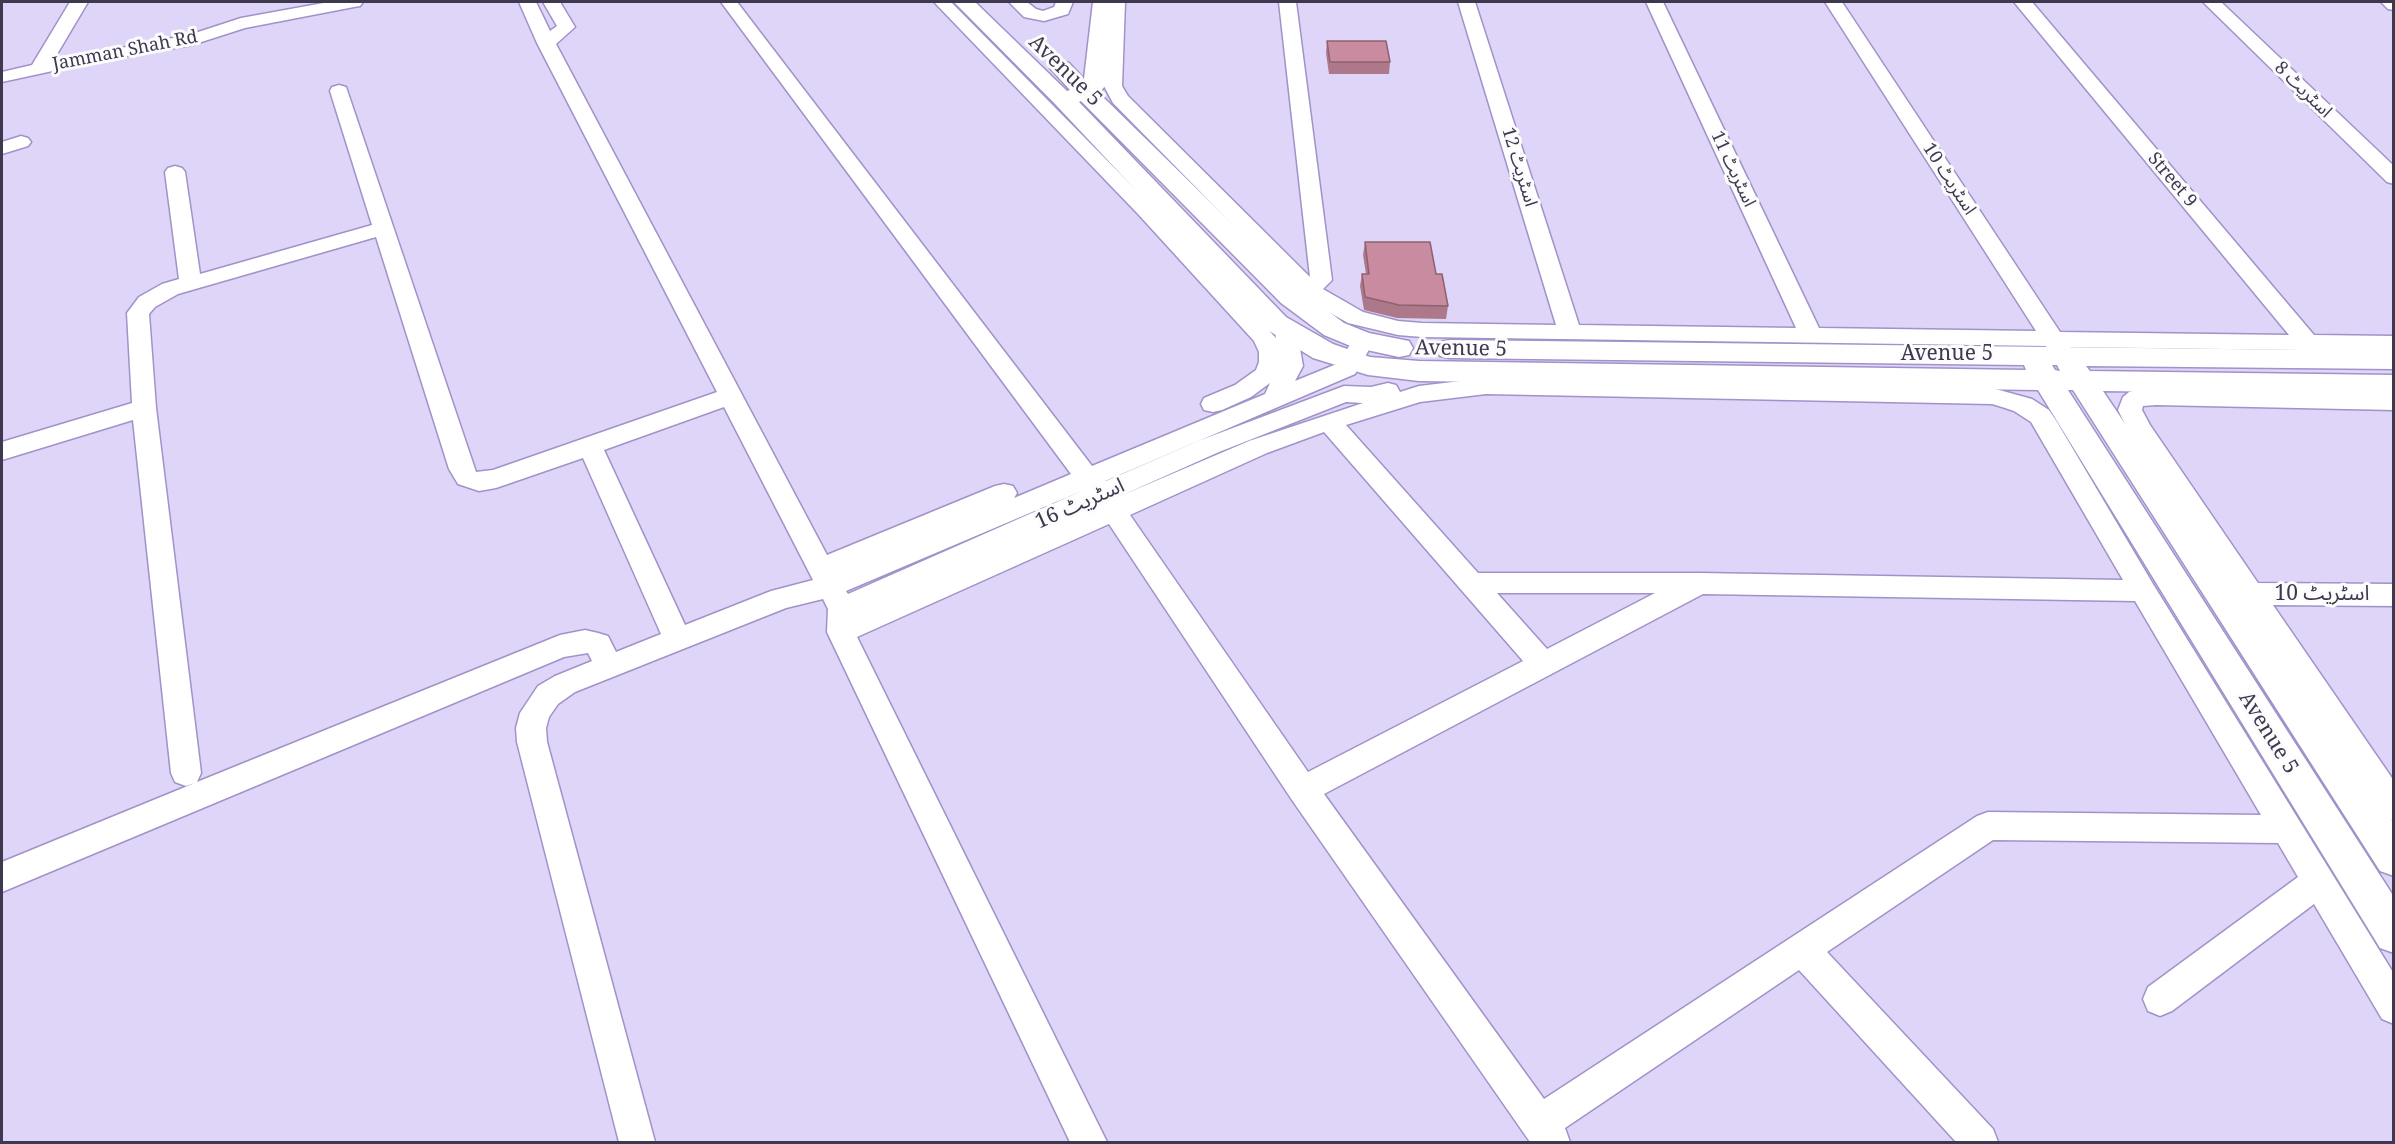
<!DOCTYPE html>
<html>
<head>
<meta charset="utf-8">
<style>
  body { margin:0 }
  #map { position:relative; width:2395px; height:1144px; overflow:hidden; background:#ded5f8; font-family:"Noto Serif",serif }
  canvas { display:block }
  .frame { position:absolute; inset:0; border:3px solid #3f3950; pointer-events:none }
</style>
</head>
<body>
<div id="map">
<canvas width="2395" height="1144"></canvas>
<div class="frame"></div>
</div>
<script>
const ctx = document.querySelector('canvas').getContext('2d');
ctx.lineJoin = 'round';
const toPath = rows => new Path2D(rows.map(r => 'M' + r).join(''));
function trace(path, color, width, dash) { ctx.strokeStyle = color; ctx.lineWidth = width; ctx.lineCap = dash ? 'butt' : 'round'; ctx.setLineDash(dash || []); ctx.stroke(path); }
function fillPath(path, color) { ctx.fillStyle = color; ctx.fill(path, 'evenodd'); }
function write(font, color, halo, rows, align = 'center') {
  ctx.font = font + ' "Noto Serif","Noto Sans Arabic",serif'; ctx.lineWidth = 6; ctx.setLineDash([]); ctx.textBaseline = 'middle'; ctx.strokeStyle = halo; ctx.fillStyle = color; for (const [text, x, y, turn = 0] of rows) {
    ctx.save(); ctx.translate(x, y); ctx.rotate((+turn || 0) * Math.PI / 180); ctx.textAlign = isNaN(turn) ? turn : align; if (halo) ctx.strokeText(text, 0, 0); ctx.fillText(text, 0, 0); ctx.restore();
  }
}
const minor = toPath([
  [70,2,88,2,53,61,189,35,241,18,329,2,363,2,360,6,354,7,245,28,192,45,103,60,2,82,2,72,32,65,70,2],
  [519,2,536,2,550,31,557,26,543,2,560,2,575,27,556,44,827,555,995,486,1004,484,1013,486,1017,493,1014,498,1071,474,721,2,737,2,1092,466,1265,394,1270,383,1251,397,1222,410,1213,412,1204,410,1201,404,1204,398,1235,385,1256,370,1259,362,1259,352,1254,341,1138,214,934,2,951,2,1152,206,1276,338,1275,331,1278,326,1286,324,1294,326,1297,331,1303,366,1295,381,1339,363,1355,336,1363,334,1371,336,1374,341,1355,374,1105,481,1106,481,1201,440,1344,386,1371,387,1388,383,1396,385,1400,392,1419,386,1486,378,1992,388,2032,399,2049,410,2057,422,2153,584,2394,974,2394,1024,2382,1019,2314,904,2172,1011,2160,1016,2148,1011,2143,999,2148,987,2298,877,2278,843,1993,840,1827,952,1993,1129,1998,1142,1956,1142,1799,970,1565,1128,1570,1142,1530,1142,1292,800,1109,524,857,637,1107,1142,1070,1142,827,632,828,609,823,599,786,608,575,692,558,704,549,717,546,728,547,742,655,1142,619,1142,517,742,516,728,520,713,538,686,555,676,592,661,588,653,564,657,2,892,2,862,195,783,186,786,175,782,171,773,133,420,2,460,2,442,132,403,127,313,139,297,162,284,179,279,165,172,168,168,175,166,182,168,185,172,200,274,372,225,330,91,332,87,339,85,346,87,476,472,493,470,717,392,537,43,519,2],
  [376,237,449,469,458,484,479,491,496,488,583,458,661,634,616,652,608,636,598,633,585,630,560,635,197,782,201,773,156,408,149,314,155,307,178,294,376,237],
  [1486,394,1992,404,2002,407,2014,411,2031,422,2123,580,1699,573,1478,573,1346,425,1420,402,1486,394],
  [1346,402,1363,403,1249,441,1118,497,1219,452,1346,402],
  [724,407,813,580,771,591,685,625,604,450,724,407],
  [1324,432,1523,661,1308,772,1130,515,1267,453,1324,432],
  [1084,490,848,594,846,591,1084,490],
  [1497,593,1655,593,1547,649,1497,593],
  [1703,594,2135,601,2261,815,1988,812,1977,816,1544,1099,1324,794,1703,594],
  [1009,2,1027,2,1036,9,1043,11,1054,7,1056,2,1073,2,1068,14,1044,21,1024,17,1009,2],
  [1107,2,1125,2,1122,86,1128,96,1310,277,1279,2,1296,2,1332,280,1323,289,1363,312,1398,321,1422,323,1556,325,1458,2,1475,2,1579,325,1796,328,1646,2,1663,2,1819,328,2036,331,1825,2,1842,2,2060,332,2289,335,2014,2,2032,2,2314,335,2394,336,2394,352,2326,351,2323,356,2315,359,2307,356,2302,350,2070,347,2072,350,2068,355,2060,358,2052,355,2046,346,1422,337,1398,335,1348,323,1311,302,1300,293,1113,103,1104,86,1107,2],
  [2203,2,2221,2,2394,166,2394,184,2387,182,2203,2],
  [2381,2,2394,2,2394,10,2388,9,2381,2],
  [21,136,28,138,31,142,28,146,2,154,2,142,21,136],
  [2156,389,2394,394,2394,410,2156,405,2143,406,2142,410,2150,425,2258,583,2394,584,2394,606,2273,605,2394,781,2394,821,2383,817,2127,428,2118,410,2123,397,2129,392,2137,390,2156,389]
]);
const major = toPath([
  [954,2,975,2,1067,91,1070,90,1050,68,1053,63,1061,61,1069,63,1084,79,1093,2,1113,2,1106,85,1099,93,1301,291,1344,323,1369,333,1409,341,1413,348,1409,355,1399,357,1353,347,1324,335,1281,303,1081,101,1079,102,1286,317,1333,344,1370,357,1419,361,2026,370,2024,365,1450,358,1440,356,1436,349,1440,342,1450,340,2394,351,2394,369,2086,366,2090,371,2394,375,2394,395,2103,391,2394,824,2394,876,2380,871,2073,390,2068,390,2394,897,2394,953,2380,948,2038,390,1419,381,1368,375,1313,358,1266,329,1056,105,954,2],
  [2052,365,2057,365,2060,371,2055,370,2052,365]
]);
trace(minor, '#a192c9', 3);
trace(major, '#a192c9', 3);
fillPath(minor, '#fff');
fillPath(major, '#fff');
fillPath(toPath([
  [1327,41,1390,62,1389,74,1329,74,1326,53],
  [1365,242,1436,274,1448,306,1446,319,1397,318,1364,310,1360,286,1362,274,1366,274,1363,255]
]), '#ad788a');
const building = toPath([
  [1327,41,1386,41,1390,62,1330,62,1327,41],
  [1365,242,1430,242,1436,274,1442,274,1448,306,1399,305,1365,297,1362,274,1369,274,1365,242]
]);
fillPath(building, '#c98ba0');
trace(building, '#8d6170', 1.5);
write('18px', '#3f3950', '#fcfcfc', [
  ["Jamman Shah Rd",125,51,-11],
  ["اسٹریٹ 8",2303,90,44],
  ["اسٹریٹ 12",1519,167,73],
  ["اسٹریٹ 11",1733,169,65],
  ["اسٹریٹ 10",1949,179,57],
  ["Street 9",2172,180,50]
]);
write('21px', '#3f3950', '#fcfcfc', [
  ["Avenue 5",1065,71,44],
  ["Avenue 5",1461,349,1],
  ["Avenue 5",1947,354],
  ["اسٹریٹ 16",1080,504,-24],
  ["اسٹریٹ 10",2322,594],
  ["Avenue 5",2268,733,58]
]);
</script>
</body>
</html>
